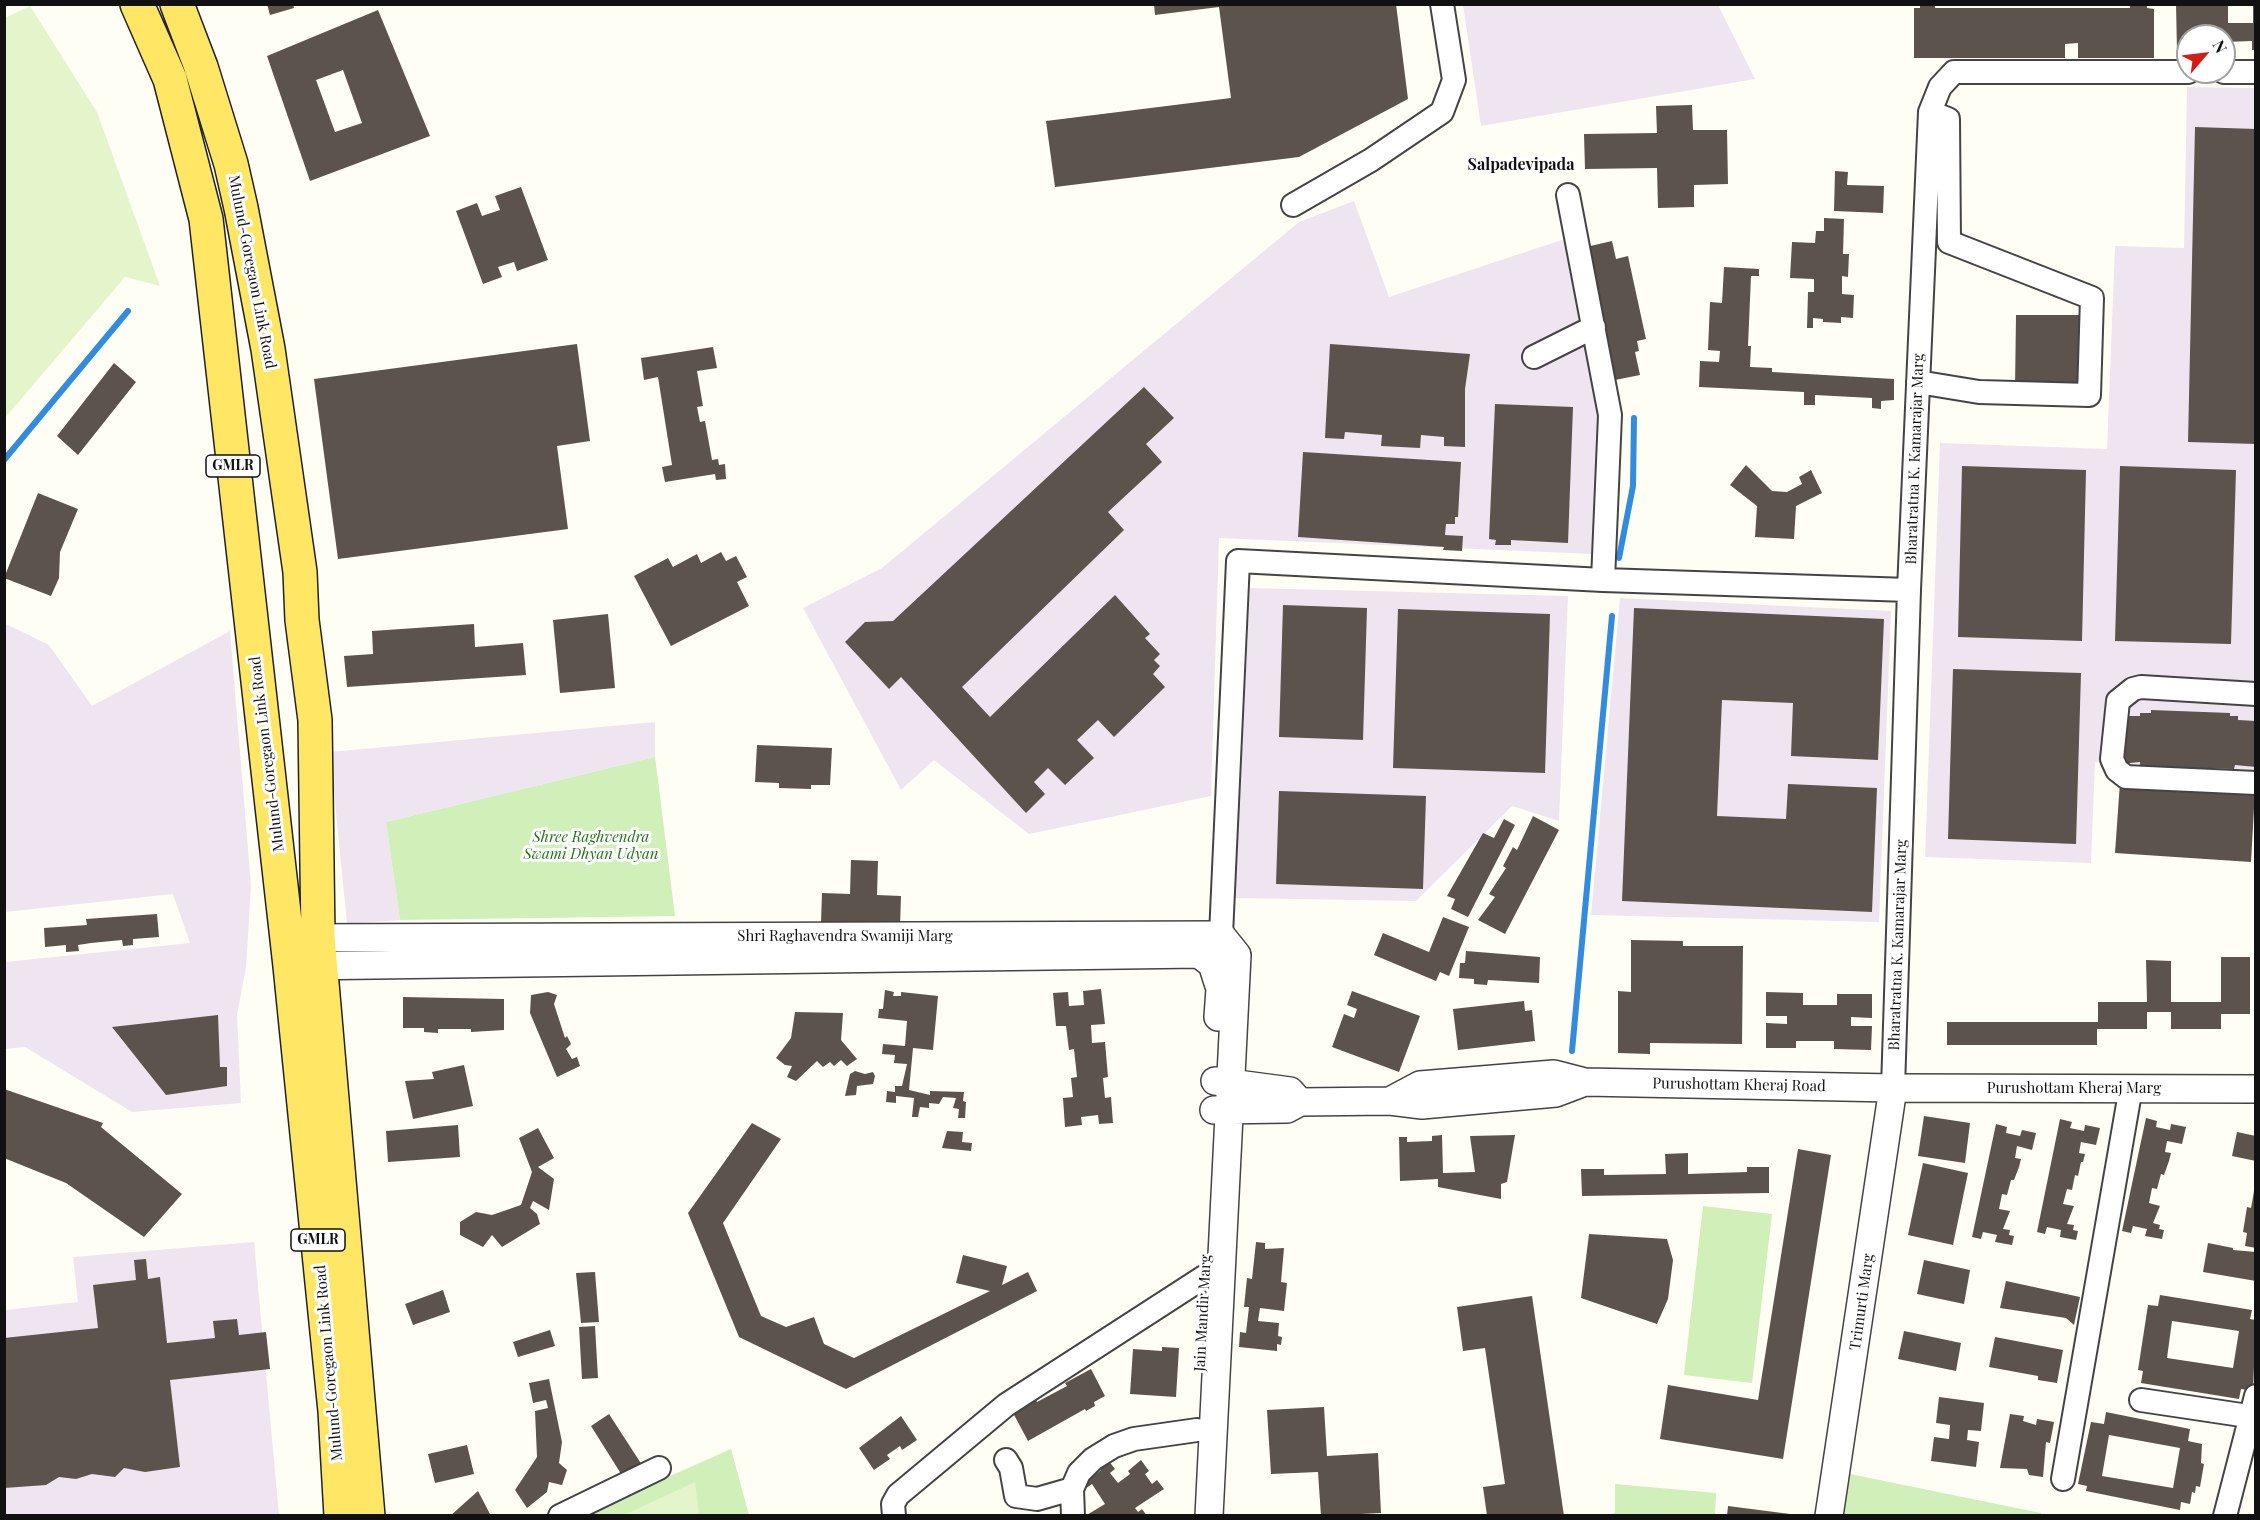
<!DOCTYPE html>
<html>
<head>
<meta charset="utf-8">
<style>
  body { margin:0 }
  #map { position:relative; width:2260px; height:1520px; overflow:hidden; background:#fffef5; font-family:"Playfair Display",serif }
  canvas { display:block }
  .frame { position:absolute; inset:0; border:6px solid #111; pointer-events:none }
  .north { position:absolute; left:2176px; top:24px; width:60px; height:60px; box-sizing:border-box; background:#fff; border:2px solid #a0a0a0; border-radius:50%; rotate:62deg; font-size:16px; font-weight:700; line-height:24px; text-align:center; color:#111 }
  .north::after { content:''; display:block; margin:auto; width:21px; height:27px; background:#d21d17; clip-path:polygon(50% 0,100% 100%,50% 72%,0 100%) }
</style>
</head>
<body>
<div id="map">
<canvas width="2260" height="1520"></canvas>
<div class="frame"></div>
<div class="north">N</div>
</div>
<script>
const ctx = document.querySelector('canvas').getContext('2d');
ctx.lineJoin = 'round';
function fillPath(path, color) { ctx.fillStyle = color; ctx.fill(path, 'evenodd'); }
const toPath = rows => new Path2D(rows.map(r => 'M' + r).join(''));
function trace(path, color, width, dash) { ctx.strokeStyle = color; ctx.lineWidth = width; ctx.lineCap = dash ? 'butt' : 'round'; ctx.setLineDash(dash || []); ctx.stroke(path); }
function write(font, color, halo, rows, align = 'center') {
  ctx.font = font + ' "Playfair Display",serif'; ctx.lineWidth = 6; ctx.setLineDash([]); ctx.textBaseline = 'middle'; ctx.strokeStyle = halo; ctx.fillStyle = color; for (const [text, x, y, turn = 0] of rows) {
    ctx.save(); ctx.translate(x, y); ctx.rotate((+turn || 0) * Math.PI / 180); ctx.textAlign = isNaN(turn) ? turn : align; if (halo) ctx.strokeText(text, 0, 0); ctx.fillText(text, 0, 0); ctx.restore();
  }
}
fillPath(toPath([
  [1463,5,1718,5,1755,79,1481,126],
  [2187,87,2255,88,2255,771,2095,762,2091,863,1925,857,1940,443,2107,449,2115,246,2184,248],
  [1354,201,1389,297,1571,237,1601,402,1593,554,1219,538,1211,796,1029,834,934,760,901,790,803,608,882,568,1299,222],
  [1250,588,1568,596,1559,821,1512,806,1416,901,1235,898],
  [1620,598,1891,611,1879,922,1591,915],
  [4,623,49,645,92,706,230,631,251,886,246,968,237,1014,241,1103,132,1112,25,1047,5,1049,5,962,190,943,173,894,5,912],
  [655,722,655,757,386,822,400,920,347,924,330,752],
  [254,1242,279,1515,5,1515,4,1310,78,1302,73,1257]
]), '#efe5f0');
fillPath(toPath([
  [655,757,675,916,400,920,386,822],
  [1703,1206,1772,1214,1752,1383,1684,1375],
  [731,1449,749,1515,580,1516],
  [1850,1474,2041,1513,2041,1516,1842,1516],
  [1615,1484,1716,1493,1715,1515,1610,1515,1615,1513]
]), '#d1efb9');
fillPath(toPath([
  [30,6,97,112,160,286,125,277,5,418,5,18],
  [695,1482,699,1515,624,1515]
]), '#e4f5cc');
trace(toPath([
  [4,460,128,311],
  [1619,558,1633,486,1634,418],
  [1572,1051,1612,616]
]), '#328bdc', 6);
fillPath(toPath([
  [267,4,293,4,294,8,270,15],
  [1154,4,1396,4,1408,99,1299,157,1055,187,1046,121,1231,98,1219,7,1155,15],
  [1920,4,1935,4,1935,8,2130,8,2130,4,2147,4,2147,8,2154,9,2154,58,2078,58,2078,43,2065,44,2065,58,1914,58,1914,8,1920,8],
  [2176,4,2228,4,2228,23,2253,23,2253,4,2256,4,2256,50,2252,50,2252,41,2224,42,2224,36,2188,36,2188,51,2177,51],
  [378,10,430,136,310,181,267,56],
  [343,70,362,123,335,132,316,80],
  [1692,105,1693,130,1727,130,1728,184,1694,185,1694,207,1658,208,1657,168,1585,169,1584,134,1657,133,1656,106],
  [2195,127,2256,129,2256,444,2188,442],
  [1835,171,1848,172,1847,185,1884,186,1883,213,1834,211],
  [521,187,548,260,517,271,514,262,498,267,502,277,483,284,456,211,477,203,482,216,500,210,495,196],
  [1824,218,1844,219,1843,254,1849,254,1848,277,1842,276,1842,294,1854,295,1853,318,1841,317,1841,323,1823,322,1823,319,1813,318,1813,328,1807,328,1808,292,1814,292,1814,279,1790,278,1792,242,1815,243,1816,231,1824,231],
  [1612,241,1616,259,1628,256,1646,339,1637,341,1639,351,1635,352,1640,375,1615,380,1586,247],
  [1724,267,1759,269,1759,276,1751,276,1748,346,1751,346,1750,367,1772,368,1772,372,1894,379,1894,400,1881,401,1881,409,1872,408,1872,398,1815,395,1815,405,1804,405,1804,392,1699,387,1700,361,1719,362,1720,351,1708,350,1710,302,1722,303],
  [2016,315,2081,315,2081,390,2015,388],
  [577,344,590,441,557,446,568,529,338,559,314,379],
  [1330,344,1470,354,1465,389,1465,447,1444,446,1444,437,1421,435,1420,448,1381,446,1382,435,1345,432,1344,439,1325,438],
  [713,347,717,368,697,371,703,406,697,407,700,422,705,421,712,460,718,459,719,465,725,464,726,479,716,480,715,474,665,482,662,467,672,465,658,377,644,380,641,358],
  [114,363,136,382,78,455,57,436],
  [1144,387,1174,418,1146,444,1162,462,1108,512,1124,530,962,687,990,717,1115,595,1150,634,1145,638,1160,654,1154,660,1160,666,1153,674,1165,687,1114,737,1098,720,1077,740,1094,758,1065,785,1048,768,1034,782,1045,794,1026,813,901,677,889,689,845,642,865,622,893,621],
  [1495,404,1573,407,1568,543,1511,540,1511,545,1495,545,1496,540,1489,539],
  [1303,452,1461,462,1458,517,1455,517,1455,524,1446,524,1445,535,1463,536,1462,551,1443,550,1444,547,1298,537],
  [1746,465,1772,491,1787,492,1802,484,1799,477,1811,470,1822,493,1796,506,1794,539,1755,537,1757,506,1730,485],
  [1962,466,2086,470,2082,641,1958,637],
  [2120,466,2236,470,2231,644,2115,641],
  [38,493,78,509,60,552,59,578,51,596,4,578],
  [721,552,726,561,736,556,747,577,737,582,749,606,671,646,634,576,668,558,673,567,697,554,701,563],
  [1283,605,1367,608,1363,740,1279,737],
  [1634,608,1884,619,1878,760,1791,756,1793,703,1722,700,1717,816,1786,819,1788,784,1877,788,1872,912,1622,901],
  [1398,609,1550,614,1545,773,1393,768],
  [608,614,615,688,560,693,553,620],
  [474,624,475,647,523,643,526,675,347,687,344,656,373,654,372,631],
  [1953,669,2081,673,2076,844,1948,839],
  [2151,710,2230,713,2230,716,2238,716,2238,720,2256,721,2256,767,2235,765,2234,769,2198,768,2198,771,2177,770,2177,767,2140,766,2140,762,2120,764,2122,716,2140,716,2140,713,2151,713],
  [757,745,832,748,830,785,811,785,811,789,779,788,779,783,755,782],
  [2120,782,2255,790,2251,862,2115,853],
  [1279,791,1426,796,1423,889,1276,884],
  [1533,816,1559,830,1505,934,1478,920,1495,897,1489,894,1506,868,1503,866,1513,847,1517,850],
  [1504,819,1515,825,1468,917,1451,909,1455,899,1447,896,1483,833,1494,838],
  [851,860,878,861,877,895,901,896,900,926,821,923,822,893,850,894],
  [157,914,159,937,133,939,133,945,123,946,122,940,91,943,78,945,79,951,66,952,66,945,45,947,44,928,87,925,86,919],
  [1443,917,1469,927,1449,976,1440,972,1436,981,1374,955,1383,933,1429,952],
  [1631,940,1683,941,1683,946,1743,946,1742,1044,1650,1043,1650,1054,1618,1053,1618,991,1631,992],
  [1466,951,1540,957,1539,983,1488,980,1487,985,1474,984,1474,979,1459,978,1460,963,1465,963],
  [2221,957,2250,957,2250,1014,2221,1014,2221,1029,2171,1029,2171,1012,2147,1012,2147,1029,2097,1029,2097,1045,1947,1045,1947,1022,2098,1022,2098,1002,2147,1002,2146,960,2171,961,2171,1002,2221,1002],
  [1101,989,1105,1024,1091,1025,1092,1043,1105,1042,1108,1077,1103,1078,1105,1098,1111,1097,1113,1123,1099,1124,1098,1115,1081,1117,1082,1125,1065,1127,1063,1098,1073,1097,1071,1078,1077,1077,1074,1049,1069,1050,1066,1026,1056,1026,1053,993,1068,992,1069,1006,1084,1005,1083,991],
  [885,990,894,992,893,996,901,996,901,992,938,996,933,1050,913,1048,909,1090,930,1095,930,1091,964,1092,963,1101,966,1102,965,1118,958,1118,959,1109,953,1108,956,1098,943,1097,939,1104,929,1103,929,1108,920,1107,918,1117,912,1117,914,1098,896,1096,896,1103,886,1102,887,1091,895,1092,895,1086,902,1086,907,1064,894,1063,895,1055,882,1054,883,1044,905,1046,907,1021,878,1018,879,1009,883,1009],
  [1352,991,1420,1016,1399,1072,1332,1047,1344,1014,1354,1018,1357,1009,1347,1005],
  [548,992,557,995,554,1004,565,1038,567,1036,571,1044,566,1049,572,1059,577,1057,580,1066,557,1077,530,1013,531,995],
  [1766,992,1803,993,1803,1005,1837,1005,1837,994,1872,994,1872,1018,1851,1017,1851,1026,1872,1026,1871,1050,1834,1049,1834,1041,1796,1041,1796,1048,1766,1048,1766,1023,1787,1024,1787,1016,1766,1016],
  [403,997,504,999,504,1030,471,1032,471,1029,438,1029,438,1033,424,1032,424,1028,403,1028],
  [1524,1001,1525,1011,1532,1010,1535,1041,1458,1050,1453,1009],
  [795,1012,843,1013,841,1040,857,1059,847,1066,841,1060,834,1066,830,1062,823,1067,817,1061,796,1081,787,1077,792,1066,785,1065,776,1058,791,1038],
  [218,1015,220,1067,227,1067,227,1086,166,1095,112,1027],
  [464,1065,473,1106,413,1119,405,1081,434,1079,432,1072],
  [855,1071,865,1074,873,1072,875,1076,873,1084,857,1086,856,1095,845,1096,850,1074],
  [4,1089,103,1123,101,1127,182,1194,144,1237,66,1183,4,1158],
  [1924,1116,1970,1123,1965,1163,1918,1156],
  [2146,1118,2157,1121,2156,1127,2170,1130,2171,1124,2186,1127,2182,1144,2167,1141,2165,1152,2171,1153,2169,1161,2164,1175,2161,1174,2157,1189,2152,1188,2149,1203,2160,1206,2153,1223,2160,1225,2159,1229,2164,1230,2162,1239,2145,1236,2147,1229,2133,1226,2131,1233,2122,1231],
  [2060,1119,2072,1122,2070,1128,2084,1131,2085,1125,2100,1128,2096,1145,2081,1142,2079,1153,2085,1154,2083,1162,2081,1162,2078,1176,2075,1175,2072,1190,2067,1189,2063,1204,2074,1206,2067,1224,2074,1225,2073,1230,2078,1231,2076,1240,2060,1237,2061,1230,2047,1227,2045,1234,2037,1232],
  [752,1123,781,1139,723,1223,761,1316,786,1327,814,1317,824,1344,854,1358,990,1291,956,1283,963,1255,1007,1266,1002,1285,1028,1272,1037,1291,846,1389,739,1337,688,1213],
  [1996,1124,2007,1127,2006,1133,2020,1136,2022,1130,2036,1133,2032,1150,2017,1146,2015,1158,2021,1159,2019,1167,2014,1180,2011,1180,2007,1195,2002,1194,1999,1209,2010,1211,2003,1229,2010,1230,2009,1235,2014,1236,2012,1245,1995,1242,1997,1235,1983,1232,1981,1239,1972,1237],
  [458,1125,460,1157,388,1162,386,1131],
  [538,1128,554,1158,538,1167,554,1179,549,1210,533,1201,530,1208,537,1214,540,1224,502,1247,492,1235,483,1247,460,1235,460,1222,476,1212,492,1215,521,1205,532,1172,519,1138],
  [947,1131,963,1132,962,1142,972,1143,971,1151,942,1148],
  [2237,1132,2256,1136,2256,1161,2232,1156],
  [1442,1135,1443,1173,1475,1172,1470,1136,1515,1135,1507,1182,1501,1184,1501,1199,1438,1187,1438,1179,1400,1181,1399,1137,1407,1137,1407,1142,1432,1141,1432,1136],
  [1798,1149,1831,1155,1783,1459,1660,1439,1668,1385,1758,1400],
  [1688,1153,1688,1174,1747,1172,1747,1167,1769,1167,1769,1193,1582,1196,1581,1169,1604,1169,1604,1175,1666,1174,1665,1154],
  [1923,1163,1968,1173,1953,1245,1908,1235],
  [2254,1191,2256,1191,2256,1248,2245,1246,2247,1233,2243,1232,2247,1207,2251,1208],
  [1589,1234,1667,1239,1673,1260,1668,1299,1657,1324,1581,1298],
  [1256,1242,1265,1243,1265,1249,1284,1248,1281,1282,1287,1283,1284,1311,1260,1308,1258,1321,1279,1323,1278,1336,1282,1337,1281,1345,1277,1344,1277,1351,1239,1347,1240,1332,1246,1333,1249,1307,1244,1307,1247,1278,1252,1279],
  [2208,1243,2233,1248,2233,1250,2256,1252,2256,1281,2203,1272],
  [146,1259,148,1279,160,1277,167,1343,215,1338,213,1321,237,1319,239,1335,266,1332,270,1369,170,1380,180,1467,145,1472,124,1468,115,1477,92,1474,76,1479,59,1477,46,1485,4,1488,4,1338,98,1328,93,1285,136,1280,134,1260],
  [1924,1260,1970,1270,1964,1304,1917,1294],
  [595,1272,599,1322,581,1323,576,1273],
  [2006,1281,2080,1297,2074,1325,2066,1318,2000,1308],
  [443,1290,450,1312,413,1325,405,1304],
  [2160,1295,2252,1310,2250,1319,2256,1320,2253,1391,2241,1389,2239,1399,2141,1383,2143,1371,2138,1370,2148,1305,2158,1306],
  [2172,1321,2239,1331,2233,1368,2167,1358],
  [1532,1296,1564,1516,1487,1516,1483,1487,1505,1484,1485,1348,1463,1351,1457,1307],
  [595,1326,598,1378,582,1379,579,1327],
  [550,1330,555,1346,518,1357,513,1342],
  [1904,1331,1961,1343,1956,1371,1898,1359],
  [1995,1337,2063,1350,2057,1383,2038,1380,2038,1376,1989,1367],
  [1162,1347,1179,1348,1176,1397,1130,1394,1133,1349,1162,1351],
  [1091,1369,1105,1396,1094,1402,1095,1406,1086,1411,1085,1409,1028,1441,1012,1411,1034,1396,1037,1402,1067,1386,1065,1383],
  [549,1379,562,1442,559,1463,567,1470,562,1485,549,1482,547,1492,527,1508,515,1490,537,1457,535,1411,548,1408,546,1400,533,1403,529,1383],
  [1939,1397,1984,1403,1981,1431,1968,1430,1967,1440,1979,1442,1976,1467,1931,1461,1934,1437,1949,1439,1950,1425,1936,1423],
  [1324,1407,1327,1456,1378,1453,1381,1513,1321,1516,1318,1472,1271,1474,1267,1410],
  [2106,1412,2190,1429,2188,1441,2202,1444,2201,1463,2204,1464,2200,1487,2196,1486,2195,1493,2192,1492,2190,1504,2181,1502,2180,1510,2086,1491,2087,1486,2078,1484,2091,1422,2104,1424],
  [2109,1435,2180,1448,2173,1488,2102,1476],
  [609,1414,642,1465,623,1477,591,1426],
  [2010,1414,2024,1416,2023,1421,2036,1425,2037,1419,2054,1422,2050,1443,2046,1442,2043,1477,2029,1475,2027,1469,2000,1468],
  [901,1416,917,1440,902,1450,900,1446,887,1455,890,1459,874,1470,859,1448],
  [467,1445,474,1474,435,1483,428,1454],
  [1105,1456,1115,1469,1110,1473,1118,1483,1130,1474,1128,1471,1141,1460,1149,1471,1145,1474,1152,1484,1157,1480,1164,1489,1135,1508,1138,1512,1142,1509,1147,1516,1085,1516,1105,1504,1092,1484,1085,1489,1078,1479,1087,1473,1091,1478,1101,1470,1095,1463],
  [478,1491,491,1516,450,1516],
  [1728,1506,1790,1514,1790,1516,1727,1516]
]), '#5b534c');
const minor = toPath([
  [2224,72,2256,72],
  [1568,195,1610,415,1603,580],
  [1293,205,1371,160,1442,112,1454,80,1442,4],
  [1534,357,1594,327],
  [1918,382,1979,392,2089,395,2092,298,1949,242,1948,119,1930,112],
  [2256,694,2141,687,2133,689,2118,701,2112,759,2117,770,2126,777,2256,783],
  [1216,951,1221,935,1238,561,1603,580,1909,590],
  [1893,1088,1909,590,1930,112,1940,87,1954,72,2188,72],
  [2141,1400,2248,1416],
  [1006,1460,1011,1468,1016,1496,1037,1499,1072,1489],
  [2063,1479,2131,1087],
  [560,1516,659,1468],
  [894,1516,893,1504,898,1495,1006,1405,1204,1277],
  [1073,1516,1072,1489,1079,1473,1093,1459,1114,1446,1134,1439,1197,1430],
  [2225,1516,2256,1396]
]);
const tertiary = toPath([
  [297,938,1221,935,1237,955,1209,1516],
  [300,966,1199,954,1212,964,1220,989,1218,1017],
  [1215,1081,1290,1091,1300,1102],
  [1390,1101,1420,1085,1554,1074,1585,1082,1893,1088,2256,1089],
  [1214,1110,1287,1109,1300,1102,1390,1101,1422,1105,1556,1093,1585,1082],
  [1829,1516,1893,1088]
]);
const primary = toPath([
  [137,4,170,79,206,219,290,966,335,1411,341,1516],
  [177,4,201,67,231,164,241,208,268,349,300,572,302,620,315,720,318,937,368,1516]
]);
trace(minor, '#444', 26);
trace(tertiary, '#444', 30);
trace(primary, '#222', 36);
trace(minor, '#fff', 22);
trace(tertiary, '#fff', 27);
trace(primary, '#ffe665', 33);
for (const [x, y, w] of [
  [233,466,54],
  [318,1240,54]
]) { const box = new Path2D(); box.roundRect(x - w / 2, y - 11, w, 22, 4.5); ctx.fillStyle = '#fff'; ctx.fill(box); trace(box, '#111', 1.5); }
write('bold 14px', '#111', null, [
  ["GMLR",233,466],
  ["GMLR",318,1240]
]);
write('15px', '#111', '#fff', [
  ["Mulund-Goregaon Link Road",252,272,79],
  ["Bharatratna K. Kamarajar Marg",1915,459,-88],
  ["Mulund-Goregaon Link Road",267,754,-97],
  ["Shri Raghavendra Swamiji Marg",845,936],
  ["Bharatratna K. Kamarajar Marg",1898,945,-88],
  ["Purushottam Kheraj Road",1739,1085,1],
  ["Purushottam Kheraj Marg",2074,1088],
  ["Trimurti Marg",1862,1302,-82],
  ["Jain Mandir Marg",1203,1313,-87],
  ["Mulund-Goregaon Link Road",329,1363,-95]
]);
write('italic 15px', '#247218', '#fff', [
  ["Shree Raghvendra",591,837],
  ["Swami Dhyan Udyan",591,854]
]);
write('bold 16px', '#111', '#fff', [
  ["Salpadevipada",1521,165]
]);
</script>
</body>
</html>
